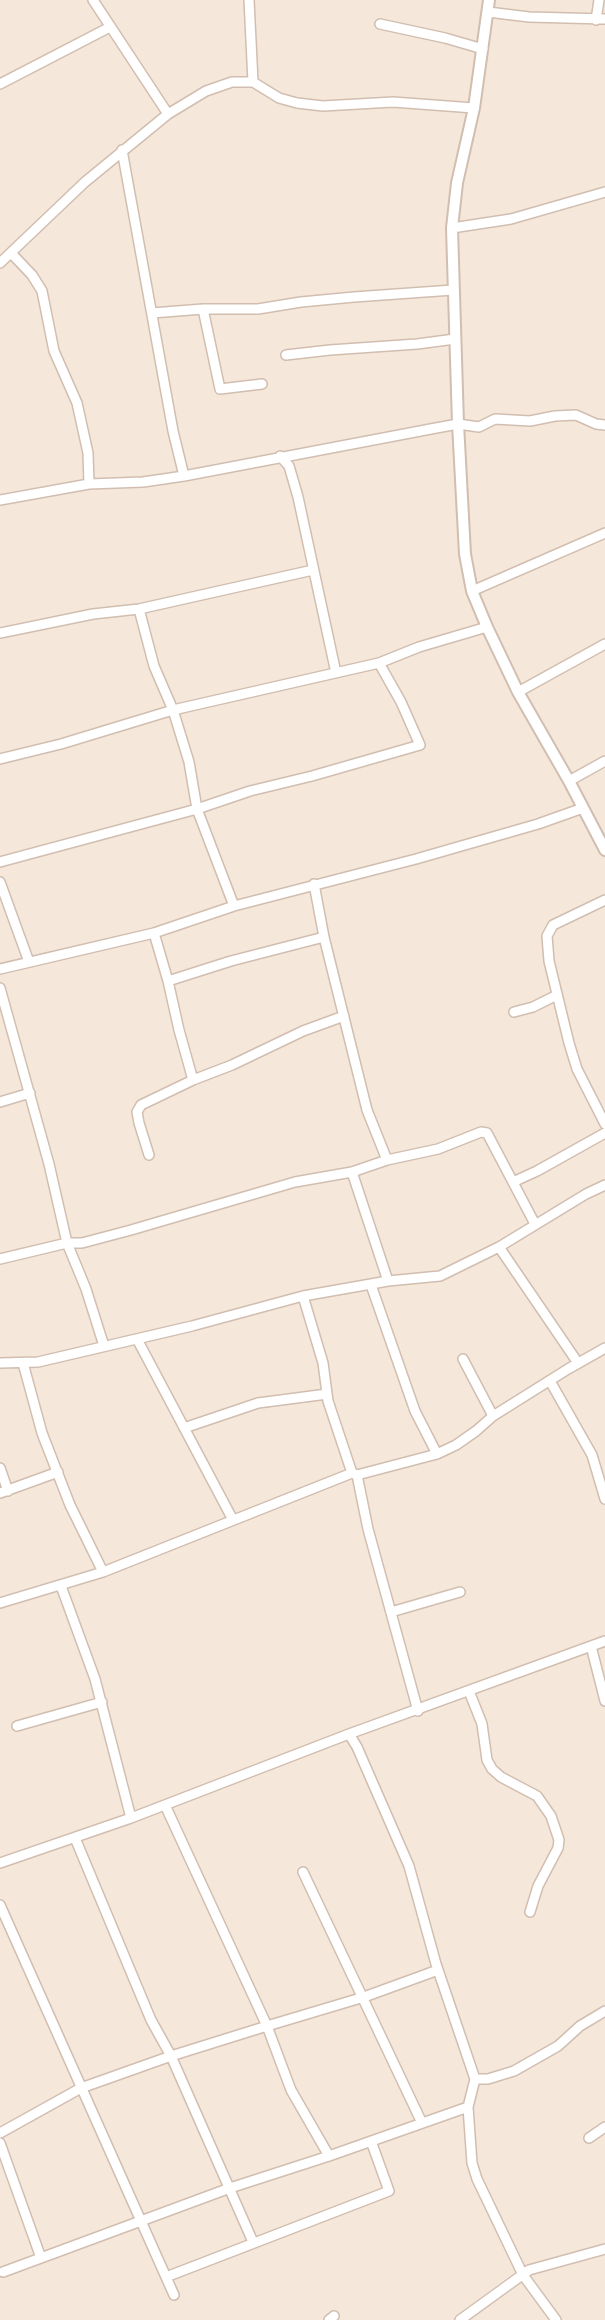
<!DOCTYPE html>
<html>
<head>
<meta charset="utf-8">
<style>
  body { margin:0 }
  canvas { display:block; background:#fdf6ec }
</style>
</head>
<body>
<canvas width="605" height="2320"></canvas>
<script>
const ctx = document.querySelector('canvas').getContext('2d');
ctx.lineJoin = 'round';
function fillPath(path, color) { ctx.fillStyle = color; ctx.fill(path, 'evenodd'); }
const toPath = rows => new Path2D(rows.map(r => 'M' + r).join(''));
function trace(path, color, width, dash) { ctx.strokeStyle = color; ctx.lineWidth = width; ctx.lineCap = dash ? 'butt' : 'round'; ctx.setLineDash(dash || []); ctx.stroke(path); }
fillPath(toPath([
  [0,0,605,0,605,2320,0,2320]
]), '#f5e8da');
const minor = toPath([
  [93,0,168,114],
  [249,0,253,82],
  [488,12,529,17,605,19],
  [596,20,599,0],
  [380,24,445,38,483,49],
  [0,84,110,27],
  [122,150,173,431,184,476],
  [452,228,511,219,605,192],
  [11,253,32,275,42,291,54,351,77,403,88,453,89,484],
  [0,263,85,182,168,114,206,91,232,82,253,82,279,98,297,103,323,106,393,102,474,108],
  [203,309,220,389,262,384],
  [152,313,203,309,258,309,301,302,354,297,453,290],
  [286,355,330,350,417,344,455,339],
  [280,456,289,466,298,497,336,673],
  [0,500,89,484,143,482,184,476,436,428,458,424,479,427,495,419,530,421,555,416,576,415,596,424,605,425],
  [472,591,605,533],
  [139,609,154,666,173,710,189,762,197,809,234,906],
  [0,633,93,614,139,609,313,570],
  [518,692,605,644],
  [0,759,61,744,173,710,379,663,419,647,487,627],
  [569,781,605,761],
  [0,862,197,809,250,791,312,776,420,745,401,702,379,663],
  [0,882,29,962],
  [314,884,324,937,367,1110,387,1160],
  [605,900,553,925,547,936,549,961,569,1043,577,1069,605,1124],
  [154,933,168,981,179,1030,193,1080],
  [0,969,154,933,234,906,416,859,538,824,583,808],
  [168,981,231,961,324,937],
  [0,988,49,1164,67,1243,86,1289,104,1346],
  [514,1012,533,1007,557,995],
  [0,1102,30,1093],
  [149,1155,139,1123,137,1112,141,1105,193,1080,232,1065,303,1031,344,1016],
  [352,1172,388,1281],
  [513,1182,537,1171,605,1133],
  [68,1243,82,1243,131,1230,295,1182,352,1172,387,1160,438,1149,481,1132,487,1133,535,1224],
  [499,1247,578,1363],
  [0,1259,67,1243],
  [371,1285,415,1411,437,1454],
  [303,1296,323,1363,328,1401,352,1473],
  [137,1339,233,1520],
  [463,1359,493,1416],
  [0,1363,38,1362,192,1326,303,1296,388,1281,440,1276,499,1247,586,1194,605,1185],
  [23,1363,42,1433,70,1505,103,1572],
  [550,1381,592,1455,605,1499],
  [184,1428,258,1403,327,1394],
  [0,1468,8,1491],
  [357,1475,368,1529,418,1711],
  [0,1493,58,1472],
  [61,1586,95,1679,131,1818],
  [0,1603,103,1572,352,1473,357,1475,437,1454,456,1445,476,1431,493,1416,568,1369,605,1348],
  [391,1612,460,1592],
  [591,1646,605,1701],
  [469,1691,482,1724,487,1760,492,1769,501,1777,537,1796,551,1816,559,1840,558,1848,538,1886,530,1912],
  [17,1726,102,1702],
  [349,1734,357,1747,409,1866,436,1964,475,2079,468,2107,472,2163,477,2179,523,2275,556,2320],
  [165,1805,267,2026,364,1997,438,1970],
  [75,1838,151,2020,171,2056,267,2026,291,2090,329,2156],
  [0,1863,131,1818,349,1734,605,1641],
  [303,1872,422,2123],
  [0,1905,174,2295],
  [475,2079,488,2079,514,2071,558,2046,580,2026,605,2011],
  [0,2133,81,2088,171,2056,253,2242],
  [589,2138,605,2127],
  [0,2143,41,2258],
  [3,2272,230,2188,329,2156,468,2107],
  [166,2277,389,2191,371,2141],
  [329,2320,334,2316],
  [460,2320,529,2270,605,2249]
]);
const tertiary = toPath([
  [489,0,474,108,457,183,452,228,458,424,465,554,472,591,487,627,518,692,569,781,605,850]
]);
trace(minor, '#d1beb0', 12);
trace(tertiary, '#d1beb0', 14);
trace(minor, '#fff', 9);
trace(tertiary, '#fff', 10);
</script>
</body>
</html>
